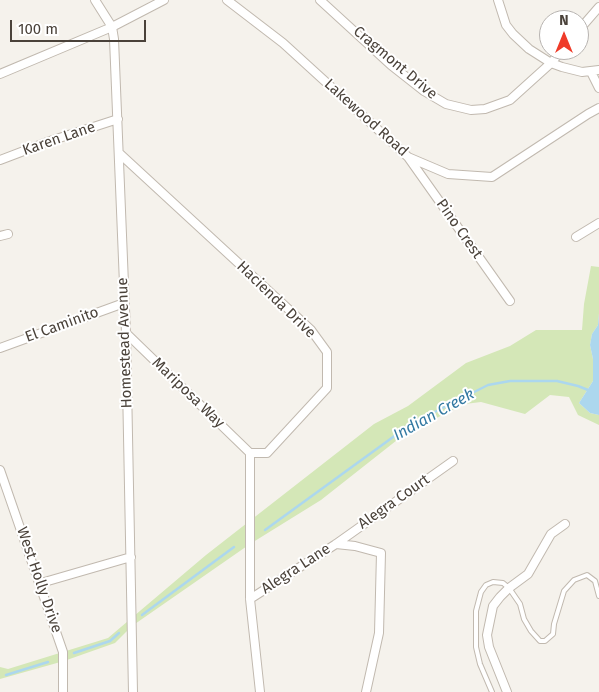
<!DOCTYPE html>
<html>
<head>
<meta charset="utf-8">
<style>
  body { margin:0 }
  #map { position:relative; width:599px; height:692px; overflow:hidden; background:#f5f2ec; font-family:"Fira Sans",sans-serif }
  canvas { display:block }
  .north { position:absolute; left:539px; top:10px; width:50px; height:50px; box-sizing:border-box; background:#fff; border:1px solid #b7b3b0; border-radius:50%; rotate:0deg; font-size:14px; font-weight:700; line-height:20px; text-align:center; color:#4a423a }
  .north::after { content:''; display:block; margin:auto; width:18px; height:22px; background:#ef3b29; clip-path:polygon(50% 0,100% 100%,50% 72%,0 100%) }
  .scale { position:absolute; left:10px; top:20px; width:136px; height:22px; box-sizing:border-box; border:2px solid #4a423a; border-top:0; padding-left:6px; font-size:15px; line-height:18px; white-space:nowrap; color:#4a423a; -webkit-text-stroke:4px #fff; paint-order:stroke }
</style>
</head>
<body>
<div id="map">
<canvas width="599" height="692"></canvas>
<div class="north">N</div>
<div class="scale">100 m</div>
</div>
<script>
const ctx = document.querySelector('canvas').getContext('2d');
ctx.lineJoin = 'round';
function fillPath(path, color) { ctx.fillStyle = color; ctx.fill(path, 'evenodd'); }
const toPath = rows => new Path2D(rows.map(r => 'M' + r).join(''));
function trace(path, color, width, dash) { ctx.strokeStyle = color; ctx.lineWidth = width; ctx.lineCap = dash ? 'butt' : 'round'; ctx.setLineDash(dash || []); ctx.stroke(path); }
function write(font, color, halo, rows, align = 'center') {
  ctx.font = font + ' "Fira Sans",sans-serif'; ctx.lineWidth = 4; ctx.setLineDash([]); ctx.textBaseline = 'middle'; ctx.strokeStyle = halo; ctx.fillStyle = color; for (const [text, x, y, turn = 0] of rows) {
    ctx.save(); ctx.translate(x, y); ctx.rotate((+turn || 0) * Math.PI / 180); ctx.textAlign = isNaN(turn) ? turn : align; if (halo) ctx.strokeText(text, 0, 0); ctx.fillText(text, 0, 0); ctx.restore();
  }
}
fillPath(toPath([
  [591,266,599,267,599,314,598,325,592,334,590,345,593,359,593,381,579,403,590,413,599,415,599,425,578,415,569,397,550,395,525,414,481,402,465,404,406,433,321,500,250,544,132,626,115,643,64,661,0,679,0,667,8,669,108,638,206,555,374,424,408,406,466,363,510,346,536,330,582,330,584,304]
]), '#d4e7b7');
fillPath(toPath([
  [599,314,599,415,590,413,579,403,593,381,593,359,590,345,592,334,598,325]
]), '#acd7ee');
trace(toPath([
  [265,530,411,424,488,385,510,381,557,381,578,386,588,390],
  [142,615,234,547],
  [74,653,110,641,119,633],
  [6,675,48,662]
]), '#acd7ee', 2.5);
const lane = toPath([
  [492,692,480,664,476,647,476,611,481,592,486,585,493,582,503,583,509,588,520,604,524,619,531,631,540,641,545,641,553,634,554,624,564,591,574,580,587,575,595,581,599,596]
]);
const street = toPath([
  [95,0,112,27,114,39,126,333,133,692],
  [227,0,283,43,408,157,448,174,492,177,588,114,599,108],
  [320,0,391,65,424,91,446,104,471,110,485,109,510,100,551,63,562,50],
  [498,0,506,25,513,34,529,49,551,63,562,67,582,72,599,70],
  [579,30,599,7],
  [591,72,599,88],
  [0,74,112,27,164,0],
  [119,153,311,330,327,352,327,388,267,453,250,453,250,599,260,692],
  [408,157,510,301],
  [0,160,50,141,118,119],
  [0,236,8,234],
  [576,237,599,223],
  [126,333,250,453],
  [0,348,124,303],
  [0,470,63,652,63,692],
  [336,544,355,546,381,553,379,633,366,692],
  [41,583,131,557],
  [250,599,336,544,453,461],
  [507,692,489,647,487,635,493,606,500,597,509,588,528,574,551,534,565,524]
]);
trace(lane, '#c1b9af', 6);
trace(street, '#c1b9af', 10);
trace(lane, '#fff', 4);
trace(street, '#fff', 8);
write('15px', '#4a423a', '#fff', [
  ["Cragmont Drive",395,63,40],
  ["Lakewood Road",366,118,42],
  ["Karen Lane",59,139,-19],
  ["Pino Crest",459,229,55],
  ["Hacienda Drive",276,300,44],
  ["El Caminito",62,325,-20],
  ["Homestead Avenue",125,343,-92],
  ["Mariposa Way",188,393,44],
  ["Alegra Court",394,502,-35],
  ["Alegra Lane",296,569,-33],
  ["West Holly Drive",39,580,71]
]);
write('italic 16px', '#3379a2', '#fff', [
  ["Indian Creek",434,415,-29]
]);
</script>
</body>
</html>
